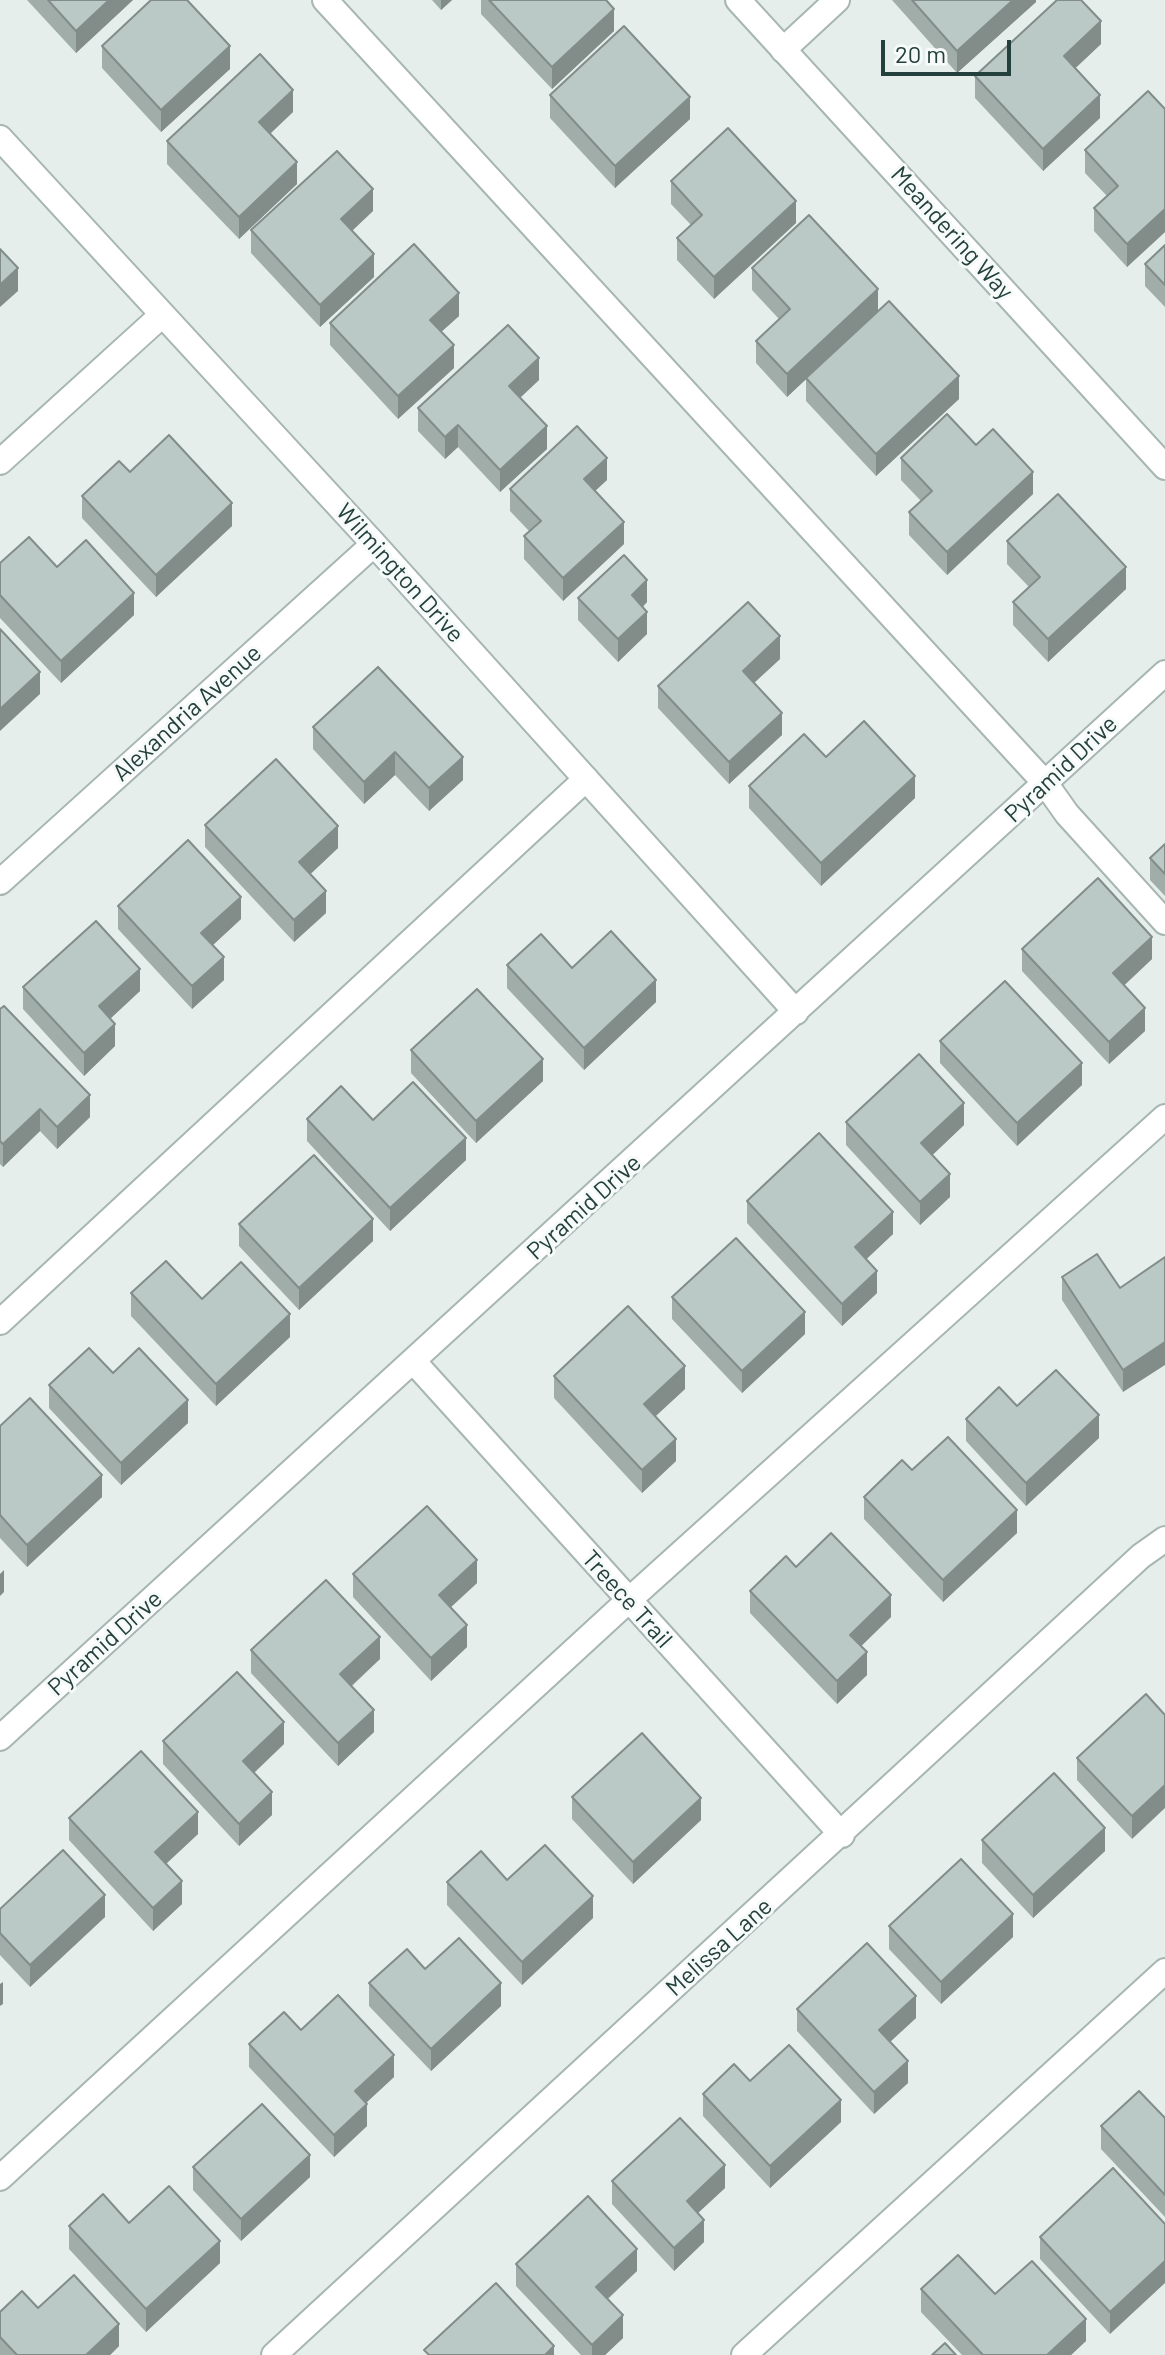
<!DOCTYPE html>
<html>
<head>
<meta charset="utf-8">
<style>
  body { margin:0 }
  #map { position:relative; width:1165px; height:2355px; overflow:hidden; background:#e5eeeb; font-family:Barlow,sans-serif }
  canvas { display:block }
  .scale { position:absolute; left:881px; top:40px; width:130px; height:36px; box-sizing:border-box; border:4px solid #24403d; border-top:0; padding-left:10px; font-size:24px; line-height:28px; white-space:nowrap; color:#24403d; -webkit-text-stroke:6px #f6faf9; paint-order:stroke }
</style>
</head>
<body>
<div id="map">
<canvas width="1165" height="2355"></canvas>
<div class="scale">20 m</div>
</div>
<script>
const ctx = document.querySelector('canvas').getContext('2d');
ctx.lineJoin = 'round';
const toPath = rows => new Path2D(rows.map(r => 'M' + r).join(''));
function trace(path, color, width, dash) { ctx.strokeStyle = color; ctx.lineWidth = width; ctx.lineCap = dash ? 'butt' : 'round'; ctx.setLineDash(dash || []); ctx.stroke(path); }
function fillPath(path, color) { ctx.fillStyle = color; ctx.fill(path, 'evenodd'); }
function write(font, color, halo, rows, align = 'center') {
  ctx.font = font + ' Barlow,sans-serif'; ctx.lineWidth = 6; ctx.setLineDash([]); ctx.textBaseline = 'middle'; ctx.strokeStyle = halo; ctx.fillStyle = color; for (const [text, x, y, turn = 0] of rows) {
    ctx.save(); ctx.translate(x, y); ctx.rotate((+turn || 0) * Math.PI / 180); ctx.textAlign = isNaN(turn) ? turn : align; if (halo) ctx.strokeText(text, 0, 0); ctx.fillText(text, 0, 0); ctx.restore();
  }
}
const service = toPath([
  [325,0,1045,783,1067,814,1165,922],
  [783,50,837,0],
  [0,462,162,315],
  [0,1322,586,779],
  [0,2178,629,1600,1165,1117],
  [744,2355,1165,1971]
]);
const minor = toPath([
  [738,0,1165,467],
  [0,138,374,544,796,1012],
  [0,882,374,544],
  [414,1362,842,1835],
  [0,1738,1165,673],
  [274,2355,1141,1556,1165,1539]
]);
trace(service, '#a7b6b3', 28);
trace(minor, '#a7b6b3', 28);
trace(service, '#fff', 24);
trace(minor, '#fff', 24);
fillPath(toPath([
  [27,0,133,0,76,53],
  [432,0,452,0,441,10],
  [481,0,606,0,614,31,552,89,481,14],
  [892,0,1036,0,1036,2,957,73],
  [1101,44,1075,68,1100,118,1043,171,975,98,975,76],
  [102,46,230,69,161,132,102,68],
  [550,95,690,119,615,188,550,118],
  [1165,109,1165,232,1127,267,1094,231,1094,208,1107,196,1085,173,1085,150],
  [293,112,270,134,297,184,239,239,167,164,167,141],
  [671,181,796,223,714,299,677,260,677,238,691,225,671,204],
  [373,211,352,231,374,277,320,327,251,253,251,230],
  [1165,245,1165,307,1145,286,1145,264],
  [752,268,878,311,959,399,876,476,806,401,806,379,787,397,756,363,756,341,779,319,752,290],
  [459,316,441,332,454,368,398,419,330,345,330,323],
  [539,380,520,398,547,449,500,492,458,447,445,459,418,431,418,408],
  [976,445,1033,494,947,575,909,535,909,512,921,501,901,480,901,458],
  [130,472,232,526,156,597,82,518,82,496],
  [607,480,595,491,624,544,563,601,524,559,524,536,529,531,510,511,510,489],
  [1007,541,1126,589,1048,662,1013,625,1013,602,1029,587,1007,564],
  [0,563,57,567,134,615,61,683,0,618],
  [578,598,647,602,643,607,647,634,618,662,578,620],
  [780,659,754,683,782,735,729,784,658,708,658,686],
  [378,667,463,780,429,811,395,775,364,804,313,749,313,727],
  [826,757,915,798,821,886,749,808,749,786],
  [205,825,338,848,310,874,326,913,294,942,205,847],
  [1165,844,1165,896,1150,880,1150,858],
  [118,906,241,919,213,945,224,980,192,1009,118,929],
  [1022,949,1152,959,1124,985,1145,1031,1109,1064,1022,971],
  [507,965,572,968,656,1002,584,1070,507,988],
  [23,987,140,991,110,1019,115,1046,84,1076,23,1009],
  [0,1009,90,1117,57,1149,40,1131,3,1167,0,1164],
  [940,1041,1082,1085,1017,1146,940,1063],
  [411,1050,543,1081,476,1143,411,1073],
  [307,1119,373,1120,466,1160,390,1231,307,1141],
  [846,1122,964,1125,932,1155,950,1197,920,1225,846,1145],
  [747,1201,893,1234,866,1259,877,1293,842,1326,747,1223],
  [239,1224,373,1241,299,1310,239,1246],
  [1165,1257,1123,1392,1062,1300,1062,1277,1120,1288],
  [131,1293,202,1299,290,1337,216,1406,131,1316],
  [672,1297,805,1334,742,1393,672,1319],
  [113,1373,188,1423,121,1485,49,1408,49,1385],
  [554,1376,685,1389,655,1416,676,1461,642,1493,554,1398],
  [1017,1406,1099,1438,1026,1506,966,1441,966,1419],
  [0,1426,102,1497,27,1567,0,1538],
  [912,1470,1017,1533,943,1602,864,1519,864,1497],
  [796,1567,891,1617,861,1646,867,1675,837,1704,750,1613,750,1591],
  [353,1574,477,1583,451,1607,467,1647,431,1681,353,1597],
  [251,1650,380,1659,352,1686,374,1732,338,1766,251,1673],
  [1146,1694,1132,1839,1077,1780,1077,1758],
  [163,1741,284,1744,254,1773,272,1815,239,1846,163,1764],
  [572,1797,701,1820,633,1884,572,1819],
  [69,1818,198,1834,166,1864,182,1904,153,1931,69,1840],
  [982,1840,1105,1851,1033,1918,982,1863],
  [447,1882,593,1918,522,1985,447,1905],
  [0,1909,105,1917,30,1987,0,1955],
  [889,1926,1013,1937,941,2004,889,1949],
  [425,1969,501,2006,431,2071,369,2006,369,1983],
  [797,2009,916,2018,890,2042,908,2083,874,2114,797,2031],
  [301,2030,394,2077,366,2103,367,2126,334,2157,249,2067,249,2044],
  [750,2081,841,2122,770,2188,703,2116,703,2094],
  [1165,2118,1165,2217,1101,2149,1101,2126],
  [193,2167,310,2177,241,2241,193,2190],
  [1113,2168,1110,2334,1040,2259,1040,2237],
  [612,2181,725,2188,698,2213,704,2242,674,2271,612,2204],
  [129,2223,220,2263,146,2332,69,2249,69,2226],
  [516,2264,637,2271,608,2299,623,2338,605,2355,581,2355,516,2286],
  [921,2289,995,2294,1086,2341,1071,2355,962,2355,921,2312],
  [38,2308,119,2346,110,2355,0,2355,0,2312]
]), '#a0ada9');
fillPath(toPath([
  [109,0,133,0,76,53,76,31],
  [441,0,452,0,441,10],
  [1013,0,1036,0,1036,2,957,73,957,51],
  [614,9,614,31,552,89,552,67],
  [1101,21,1101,44,1064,79,1064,56],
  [230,46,230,69,161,132,161,110],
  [293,90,293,112,259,144,259,122],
  [1100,95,1100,118,1043,171,1043,149],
  [690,97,690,119,615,188,615,166],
  [297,162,297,184,239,239,239,217],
  [373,189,373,211,341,241,341,219],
  [796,201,796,223,714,299,714,277],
  [1165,209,1165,232,1127,267,1127,244],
  [374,254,374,277,320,327,320,305],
  [18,268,18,291,0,307,0,285],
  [878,289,878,312,787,397,787,374],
  [459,293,459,316,430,342,430,320],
  [454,345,454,368,398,419,398,396],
  [539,358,539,380,509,408,509,386],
  [959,376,959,399,876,476,876,454],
  [458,425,458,447,445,459,445,437],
  [547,426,547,449,500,492,500,470],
  [607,458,607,480,584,501,584,479],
  [1033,472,1033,494,947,575,947,552],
  [232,503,232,526,156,597,156,575],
  [624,522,624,544,563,601,563,578],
  [1126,567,1126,589,1048,662,1048,639],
  [647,580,647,602,632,617,632,595],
  [134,593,134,615,61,683,61,661],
  [647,612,647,634,618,662,618,639],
  [780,636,780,659,743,693,743,671],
  [40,672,40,694,0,731,0,709],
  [782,713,782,735,729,784,729,762],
  [395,752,395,775,364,804,364,782],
  [463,757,463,780,429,811,429,788],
  [915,776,915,798,821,886,821,863],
  [338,826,338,848,299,885,299,862],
  [326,891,326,913,294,942,294,920],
  [241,897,241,919,201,956,201,933],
  [1152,937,1152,959,1113,996,1113,973],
  [224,957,224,980,192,1009,192,986],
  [140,969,140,991,99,1029,99,1006],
  [656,980,656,1002,584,1070,584,1048],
  [1145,1008,1145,1031,1109,1064,1109,1042],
  [115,1024,115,1046,84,1076,84,1053],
  [543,1059,543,1081,476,1143,476,1121],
  [1082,1063,1082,1085,1017,1146,1017,1123],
  [90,1095,90,1117,57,1149,57,1127],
  [964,1103,964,1125,921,1166,921,1143],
  [40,1109,40,1131,3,1167,3,1144],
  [466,1138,466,1160,390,1231,390,1208],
  [950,1174,950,1197,920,1225,920,1202],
  [893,1212,893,1234,855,1270,855,1247],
  [373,1219,373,1241,299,1310,299,1288],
  [877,1271,877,1293,842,1326,842,1304],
  [805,1312,805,1334,742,1393,742,1371],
  [290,1314,290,1337,216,1406,216,1384],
  [1165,1342,1165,1365,1123,1392,1123,1370],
  [685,1366,685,1389,644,1427,644,1404],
  [188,1400,188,1423,121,1485,121,1463],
  [1099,1415,1099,1438,1026,1506,1026,1483],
  [676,1439,676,1461,642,1493,642,1470],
  [102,1475,102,1497,27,1567,27,1545],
  [1017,1510,1017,1533,943,1602,943,1580],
  [477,1560,477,1583,439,1618,439,1595],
  [4,1570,4,1592,0,1596,0,1574],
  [891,1595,891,1617,850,1657,850,1635],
  [467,1625,467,1647,431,1681,431,1658],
  [380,1637,380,1659,340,1696,340,1674],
  [867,1652,867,1675,837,1704,837,1681],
  [374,1710,374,1732,338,1766,338,1743],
  [284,1722,284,1744,243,1783,243,1761],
  [1165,1785,1165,1808,1132,1839,1132,1816],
  [272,1792,272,1815,239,1846,239,1824],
  [701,1798,701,1820,633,1884,633,1862],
  [198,1812,198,1834,155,1874,155,1852],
  [1105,1828,1105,1851,1033,1918,1033,1895],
  [182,1881,182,1904,153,1931,153,1908],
  [105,1895,105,1917,30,1987,30,1965],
  [593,1896,593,1918,522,1985,522,1962],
  [1013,1914,1013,1937,941,2004,941,1982],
  [3,1982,3,2004,0,2006,0,1984],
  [501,1983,501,2006,431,2071,431,2049],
  [916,1996,916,2018,879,2052,879,2030],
  [394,2055,394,2077,355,2113,355,2091],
  [908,2061,908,2083,874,2114,874,2092],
  [841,2100,841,2122,770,2188,770,2166],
  [367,2104,367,2126,334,2157,334,2135],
  [310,2155,310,2177,241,2241,241,2219],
  [725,2165,725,2188,687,2223,687,2201],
  [704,2220,704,2242,674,2271,674,2248],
  [220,2241,220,2263,146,2332,146,2309],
  [637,2249,637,2271,596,2309,596,2287],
  [1165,2261,1165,2283,1110,2334,1110,2312],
  [623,2315,623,2338,605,2355,592,2355,592,2345],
  [1086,2319,1086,2341,1071,2355,1047,2355],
  [119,2324,119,2346,110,2355,86,2355],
  [554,2346,554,2355,545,2355]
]), '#828d8a');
const building = toPath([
  [48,0,109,0,76,31,48,0],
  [151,0,187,0,230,46,161,110,102,46,151,0],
  [489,0,606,0,614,9,552,67,489,0],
  [912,0,1013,0,957,51,912,0],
  [1057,0,1081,0,1101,21,1064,56,1100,95,1043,149,975,76,1057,0],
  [624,26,690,97,615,166,550,95,624,26],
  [260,54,293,90,259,122,297,162,239,217,167,141,260,54],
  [1148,91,1165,109,1165,209,1127,244,1094,208,1118,186,1085,150,1148,91],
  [728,128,796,201,714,277,677,238,702,215,671,181,728,128],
  [337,151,373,189,341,219,374,254,320,305,251,230,337,151],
  [809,215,878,289,787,374,756,341,790,309,752,268,809,215],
  [414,244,459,293,430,320,454,345,398,396,330,323,414,244],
  [1165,245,1165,285,1145,264,1165,245],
  [0,249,18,268,0,285,0,249],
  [889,301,959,376,876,454,806,378,889,301],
  [508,325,539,358,509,386,547,426,500,470,458,425,445,437,418,408,508,325],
  [947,414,976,445,993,429,1033,472,947,552,909,512,932,491,901,458,947,414],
  [577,426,607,458,584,479,624,522,563,578,524,536,541,521,510,489,577,426],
  [169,435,232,503,156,575,82,496,119,461,130,472,169,435],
  [1058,494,1126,567,1048,639,1013,602,1040,577,1007,541,1058,494],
  [29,537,57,567,86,540,134,593,61,661,0,595,0,563,29,537],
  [624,555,647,580,632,595,647,612,618,639,578,598,624,555],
  [748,602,780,636,743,671,782,713,729,762,658,686,748,602],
  [0,629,40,672,0,709,0,629],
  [378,667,463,757,429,788,395,752,364,782,313,727,378,667],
  [864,721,915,776,821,863,749,786,804,734,826,757,864,721],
  [276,759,338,826,299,862,326,891,294,920,205,825,276,759],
  [188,840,241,897,201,933,224,957,192,986,118,906,188,840],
  [1165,844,1165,874,1150,858,1165,844],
  [1098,878,1152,937,1113,973,1145,1008,1109,1042,1022,949,1098,878],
  [96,921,140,969,99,1006,115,1024,84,1053,23,987,96,921],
  [611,931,656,980,584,1048,507,965,541,934,572,968,611,931],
  [1005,981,1082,1063,1017,1123,940,1041,1005,981],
  [477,989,543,1059,476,1121,411,1050,477,989],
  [4,1006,90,1095,57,1127,40,1109,3,1144,0,1141,0,1009,4,1006],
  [919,1054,964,1103,921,1143,950,1174,920,1202,846,1122,919,1054],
  [413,1082,466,1138,390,1208,307,1119,341,1086,373,1120,413,1082],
  [819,1133,893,1212,855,1247,877,1271,842,1304,747,1201,819,1133],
  [314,1155,373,1219,299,1288,239,1224,314,1155],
  [736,1238,805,1312,742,1371,672,1297,736,1238],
  [1097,1254,1120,1288,1165,1257,1165,1342,1123,1370,1062,1277,1097,1254],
  [166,1261,202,1299,241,1262,290,1314,216,1384,131,1293,166,1261],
  [628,1306,685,1366,644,1404,676,1439,642,1470,554,1376,628,1306],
  [89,1348,113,1373,139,1348,188,1400,121,1463,49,1385,89,1348],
  [1056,1370,1099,1415,1026,1483,966,1419,999,1387,1017,1406,1056,1370],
  [30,1398,102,1475,27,1545,0,1515,0,1426,30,1398],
  [948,1437,1017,1510,943,1580,864,1497,902,1460,912,1470,948,1437],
  [427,1506,477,1560,439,1595,467,1625,431,1658,353,1574,427,1506],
  [831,1533,891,1595,850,1635,867,1652,837,1681,750,1591,786,1556,796,1567,831,1533],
  [326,1580,380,1637,340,1674,374,1710,338,1743,251,1650,326,1580],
  [237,1672,284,1722,243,1761,272,1792,239,1824,163,1741,237,1672],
  [1146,1694,1165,1715,1165,1785,1132,1816,1077,1758,1146,1694],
  [642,1733,701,1798,633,1862,572,1797,642,1733],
  [141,1751,198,1812,155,1852,182,1881,153,1908,69,1818,141,1751],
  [1054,1773,1105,1828,1033,1895,982,1840,1054,1773],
  [545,1845,593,1896,522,1962,447,1882,481,1851,507,1880,545,1845],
  [63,1850,105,1895,30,1965,0,1933,0,1909,63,1850],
  [961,1859,1013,1914,941,1982,889,1926,961,1859],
  [459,1938,501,1983,431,2049,369,1983,407,1949,425,1969,459,1938],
  [867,1943,916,1996,879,2030,908,2061,874,2092,797,2009,867,1943],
  [338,1995,394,2055,355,2091,367,2104,334,2135,249,2044,284,2012,301,2030,338,1995],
  [789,2045,841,2100,770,2166,703,2094,734,2064,750,2081,789,2045],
  [1139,2091,1165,2118,1165,2195,1101,2126,1139,2091],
  [262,2104,310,2155,241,2219,193,2167,262,2104],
  [680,2118,725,2165,687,2201,704,2220,674,2248,612,2181,680,2118],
  [1113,2168,1165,2224,1165,2261,1110,2312,1040,2237,1113,2168],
  [169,2186,220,2241,146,2309,69,2226,103,2194,129,2223,169,2186],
  [588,2196,637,2249,596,2287,623,2315,592,2345,516,2264,588,2196],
  [958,2255,995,2294,1032,2261,1086,2319,1047,2355,983,2355,921,2289,958,2255],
  [74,2275,119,2324,86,2355,17,2355,0,2337,0,2312,22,2291,38,2308,74,2275],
  [496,2283,554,2346,545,2355,429,2355,424,2350,496,2283],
  [945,2343,956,2355,932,2355,945,2343]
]);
fillPath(building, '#bac9c5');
trace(building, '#828d8a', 2);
write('24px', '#24403d', '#f6faf9', [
  ["Meandering Way",952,233,48],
  ["Wilmington Drive",400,573,48],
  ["Alexandria Avenue",187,713,-42],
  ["Pyramid Drive",1061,769,-43],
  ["Pyramid Drive",584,1207,-42],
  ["Treece Trail",627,1599,48],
  ["Pyramid Drive",105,1643,-42],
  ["Melissa Lane",719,1947,-42]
]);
</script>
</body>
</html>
